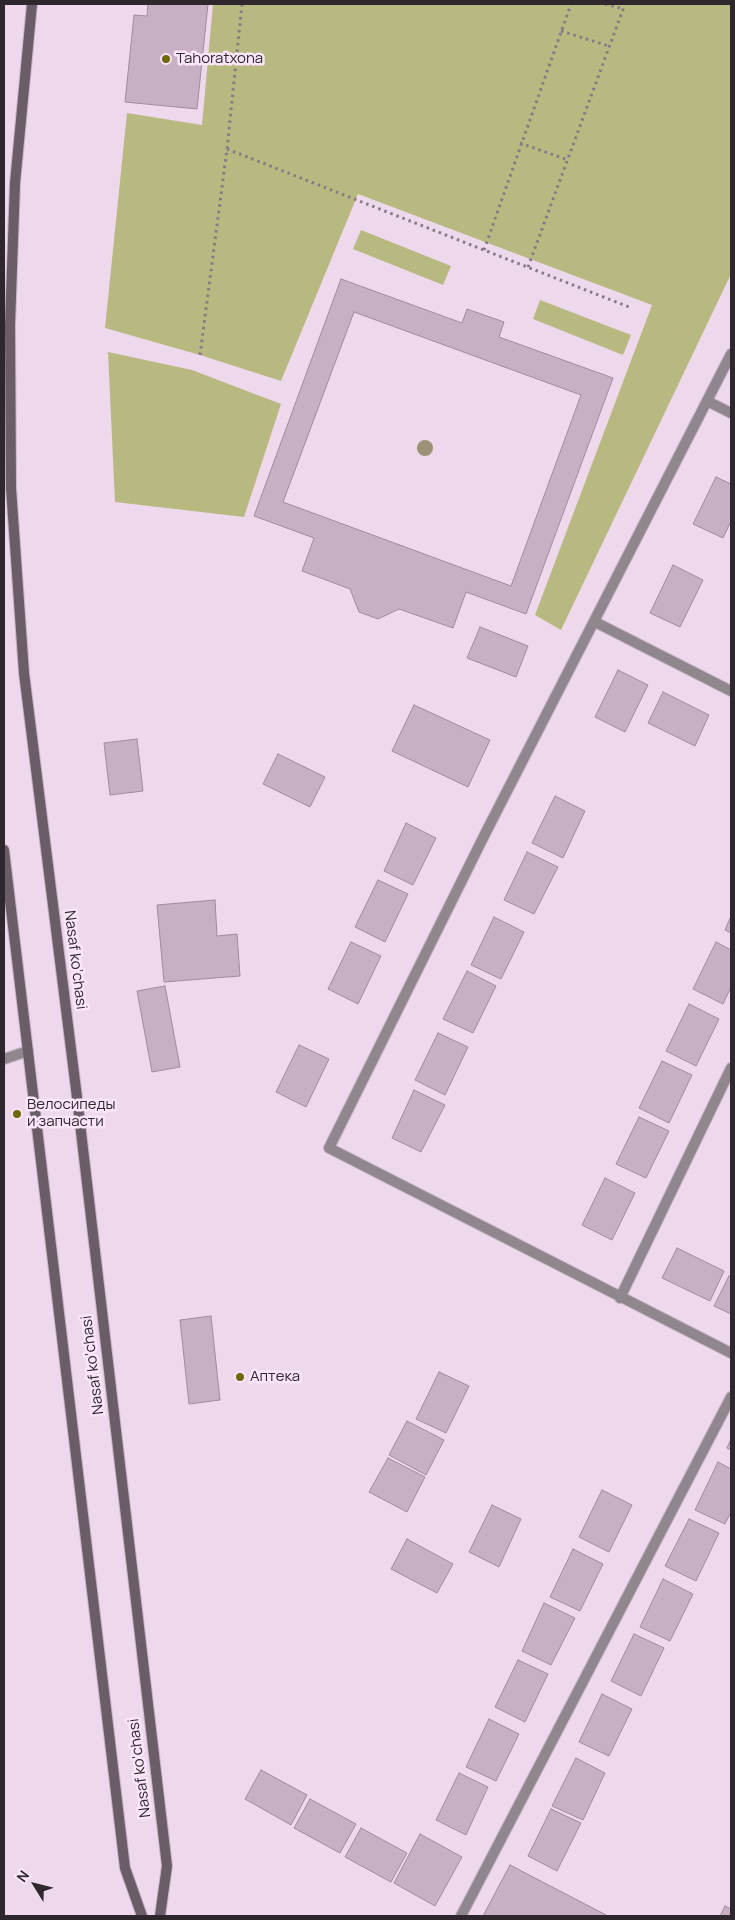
<!DOCTYPE html>
<html>
<head>
<meta charset="utf-8">
<style>
  body { margin:0 }
  #map { position:relative; width:735px; height:1920px; overflow:hidden; background:#eed8eb; font-family:Manrope,sans-serif }
  canvas { display:block }
  .frame { position:absolute; inset:0; border:5px solid #2f272e; pointer-events:none }
  .north { position:absolute; left:10px; top:1860px; width:50px; height:50px; -webkit-text-stroke:4px #fbe5f8; paint-order:stroke; rotate:306deg; font-size:14px; font-weight:700; line-height:20px; text-align:center; color:#2f272e }
  .north::after { content:''; display:block; margin:auto; width:18px; height:22px; background:#2f272e; clip-path:polygon(50% 0,100% 100%,50% 72%,0 100%) }
</style>
</head>
<body>
<div id="map">
<canvas width="735" height="1920"></canvas>
<div class="frame"></div>
<div class="north">N</div>
</div>
<script>
const ctx = document.querySelector('canvas').getContext('2d');
ctx.lineJoin = 'round';
function fillPath(path, color) { ctx.fillStyle = color; ctx.fill(path, 'evenodd'); }
const toPath = rows => new Path2D(rows.map(r => 'M' + r).join(''));
function trace(path, color, width, dash) { ctx.strokeStyle = color; ctx.lineWidth = width; ctx.lineCap = dash ? 'butt' : 'round'; ctx.setLineDash(dash || []); ctx.stroke(path); }
function write(font, color, halo, rows, align = 'center') {
  ctx.font = font + ' Manrope,sans-serif'; ctx.lineWidth = 5; ctx.setLineDash([]); ctx.textBaseline = 'middle'; ctx.strokeStyle = halo; ctx.fillStyle = color; for (const [text, x, y, turn = 0] of rows) {
    ctx.save(); ctx.translate(x, y); ctx.rotate((+turn || 0) * Math.PI / 180); ctx.textAlign = isNaN(turn) ? turn : align; if (halo) ctx.strokeText(text, 0, 0); ctx.fillText(text, 0, 0); ctx.restore();
  }
}
fillPath(toPath([
  [213,4,731,4,731,274,561,630,535,615,652,305,358,194,281,381,200,355,105,328,127,113,202,125],
  [361,230,451,266,443,285,353,249],
  [540,300,631,335,623,355,533,319],
  [108,352,192,370,281,404,244,517,115,502]
]), '#b8b981');
const building = toPath([
  [148,4,208,4,197,109,125,102,134,15,147,16,148,4],
  [341,279,462,323,467,309,504,322,499,337,613,378,526,614,466,592,453,628,399,609,378,619,359,612,350,589,302,571,314,538,254,516,341,279],
  [354,312,581,395,511,586,283,502,354,312],
  [716,477,731,484,731,521,723,538,693,524,716,477],
  [673,565,703,580,680,627,650,613,673,565],
  [480,627,528,646,516,677,467,658,480,627],
  [618,670,648,685,625,732,595,717,618,670],
  [663,692,709,715,695,746,648,723,663,692],
  [414,705,490,740,468,787,392,751,414,705],
  [137,739,143,791,110,795,104,743,137,739],
  [278,754,325,777,310,807,263,784,278,754],
  [555,796,585,811,563,858,532,843,555,796],
  [406,823,436,838,413,885,384,871,406,823],
  [527,852,558,867,534,914,504,900,527,852],
  [378,880,408,894,385,942,355,927,378,880],
  [215,900,217,936,237,934,240,976,164,982,157,905,215,900],
  [731,916,731,933,725,930,731,916],
  [494,917,524,932,501,979,471,965,494,917],
  [351,942,381,956,358,1004,328,989,351,942],
  [716,942,731,950,731,987,723,1004,693,989,716,942],
  [467,971,496,986,473,1033,443,1019,467,971],
  [165,986,180,1067,152,1072,137,991,165,986],
  [689,1004,719,1019,696,1066,666,1051,689,1004],
  [438,1033,468,1047,445,1095,415,1080,438,1033],
  [299,1045,329,1059,306,1107,276,1092,299,1045],
  [662,1061,692,1075,669,1123,639,1108,662,1061],
  [414,1090,445,1105,421,1152,392,1138,414,1090],
  [639,1117,669,1131,646,1178,616,1164,639,1117],
  [605,1178,635,1193,612,1240,582,1225,605,1178],
  [677,1248,724,1271,710,1301,662,1278,677,1248],
  [729,1276,731,1277,731,1314,714,1306,729,1276],
  [211,1316,220,1400,189,1404,180,1320,211,1316],
  [439,1372,469,1386,446,1433,416,1419,439,1372],
  [407,1421,444,1440,426,1475,389,1455,407,1421],
  [731,1439,731,1450,727,1448,731,1439],
  [388,1458,425,1477,407,1512,369,1492,388,1458],
  [718,1462,731,1469,731,1512,725,1524,695,1510,718,1462],
  [602,1490,632,1505,609,1552,579,1537,602,1490],
  [492,1505,521,1519,499,1567,469,1552,492,1505],
  [689,1519,719,1533,696,1581,665,1566,689,1519],
  [407,1539,453,1564,437,1593,391,1569,407,1539],
  [573,1549,603,1564,580,1611,550,1597,573,1549],
  [663,1579,693,1594,670,1641,640,1627,663,1579],
  [544,1603,575,1618,551,1665,522,1651,544,1603],
  [634,1634,664,1648,641,1696,611,1681,634,1634],
  [518,1660,548,1674,525,1722,495,1707,518,1660],
  [602,1694,632,1709,609,1756,579,1742,602,1694],
  [489,1719,519,1734,496,1781,466,1767,489,1719],
  [576,1758,605,1773,583,1820,552,1806,576,1758],
  [261,1770,307,1795,291,1825,245,1799,261,1770],
  [459,1773,488,1787,466,1835,436,1820,459,1773],
  [310,1799,356,1824,340,1853,294,1828,310,1799],
  [551,1809,581,1823,557,1871,528,1856,551,1809],
  [361,1828,407,1853,391,1882,345,1857,361,1828],
  [420,1834,462,1857,435,1906,394,1883,420,1834],
  [510,1865,608,1916,483,1916,510,1865],
  [725,1906,731,1909,731,1916,720,1916,725,1906]
]);
fillPath(building, '#c6b0c2');
trace(building, '#a08b9d', 1);
const minor = toPath([
  [731,354,485,834,329,1148,731,1353],
  [707,401,731,413],
  [595,622,731,691],
  [4,1059,28,1051],
  [620,1298,731,1068],
  [461,1916,731,1397]
]);
const secondary = toPath([
  [32,4,15,183,10,325,11,488,24,673,76,1089,167,1866,160,1916],
  [4,850,125,1868,142,1916]
]);
trace(minor, '#c8b5c5', 12);
trace(secondary, '#c8b5c5', 12);
trace(toPath([
  [605,4,623,9],
  [561,31,609,46],
  [520,143,568,160],
  [227,149,629,307],
  [484,250,571,4],
  [528,267,625,4],
  [200,355,227,149,242,4]
]), '#887986', 3, [2.5, 4]);
trace(minor, '#90878e', 10);
trace(secondary, '#6a5d68', 10);
ctx.fillStyle = '#9d9278';
for (const [x, y] of [
  [425,448]
]) { ctx.beginPath(); ctx.arc(x, y, 8, 0, 2 * Math.PI); ctx.fill(); }
for (const [x, y, r, color] of [
  [166,59,5,"#6c6a07"],
  [17,1114,5,"#6c6a07"],
  [240,1377,5,"#6c6a07"]
]) { const dot = new Path2D(); dot.arc(x, y, r, 0, 2 * Math.PI); ctx.fillStyle = color; ctx.fill(dot); trace(dot, '#fbe5f8', 2); }
write('15px', '#2f272e', '#fbe5f8', [
  ["Tahoratxona",176,59],
  ["Велосипеды",27,1105],
  ["и запчасти",27,1122],
  ["Аптека",250,1377]
], 'left');
write('15px', '#2f272e', '#fbe5f8', [
  ["Nasaf ko‘chasi",75,960,83],
  ["Nasaf ko‘chasi",93,1365,-97],
  ["Nasaf ko‘chasi",140,1768,-97]
]);
</script>
</body>
</html>
